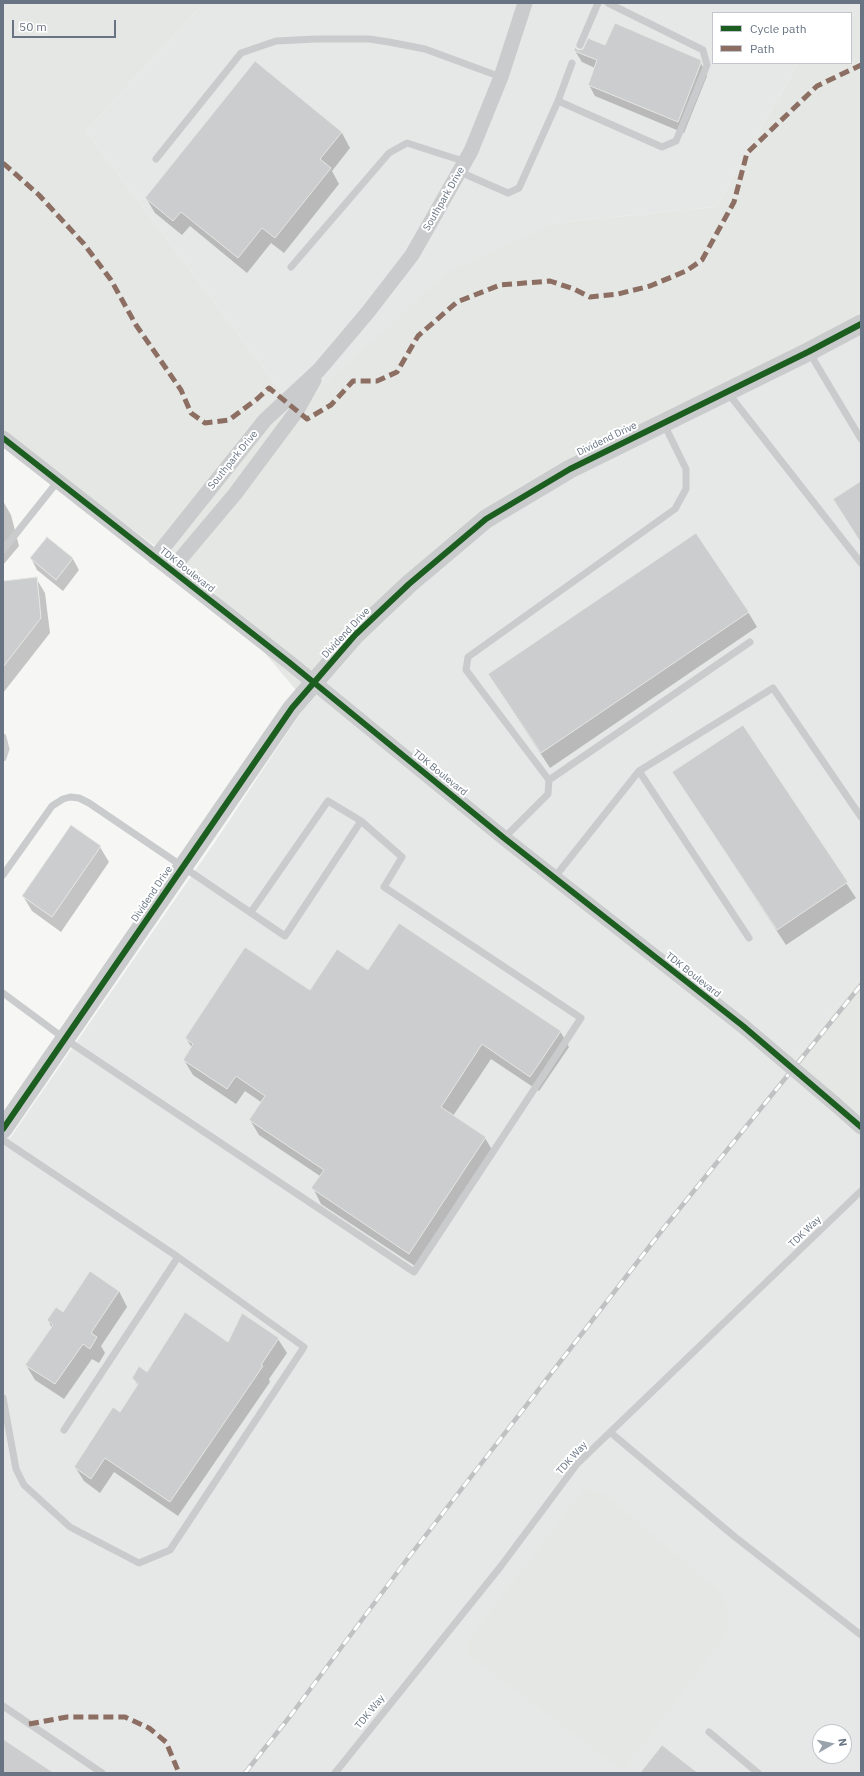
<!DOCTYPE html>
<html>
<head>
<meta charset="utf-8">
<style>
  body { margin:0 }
  #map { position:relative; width:864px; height:1776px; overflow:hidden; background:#f6f6f5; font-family:"IBM Plex Sans",sans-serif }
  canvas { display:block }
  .frame { position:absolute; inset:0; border:4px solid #687483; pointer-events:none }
  .legend { position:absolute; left:712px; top:12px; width:140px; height:52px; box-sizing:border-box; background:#fff; border:1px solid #c3c7cd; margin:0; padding:5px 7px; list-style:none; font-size:12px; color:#687483 }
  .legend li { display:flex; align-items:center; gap:8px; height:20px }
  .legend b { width:20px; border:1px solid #c3c7cd }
  .north { position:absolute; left:812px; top:1724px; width:40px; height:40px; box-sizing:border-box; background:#fff; border:1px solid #c3c7cd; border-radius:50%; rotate:81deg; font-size:11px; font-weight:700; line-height:16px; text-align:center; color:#687483 }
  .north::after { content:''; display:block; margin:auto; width:14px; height:18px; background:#9aa2ab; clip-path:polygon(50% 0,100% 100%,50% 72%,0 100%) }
  .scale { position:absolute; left:12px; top:20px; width:104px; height:18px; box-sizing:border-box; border:2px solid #687483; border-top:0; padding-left:5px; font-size:12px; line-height:14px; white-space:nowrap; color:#687483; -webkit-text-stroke:3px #fff; paint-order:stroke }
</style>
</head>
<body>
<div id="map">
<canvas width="864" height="1776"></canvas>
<div class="frame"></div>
<ul class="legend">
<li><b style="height:5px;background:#1b5e20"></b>Cycle path</li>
<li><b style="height:5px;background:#8d6e63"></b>Path</li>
</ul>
<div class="north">N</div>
<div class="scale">50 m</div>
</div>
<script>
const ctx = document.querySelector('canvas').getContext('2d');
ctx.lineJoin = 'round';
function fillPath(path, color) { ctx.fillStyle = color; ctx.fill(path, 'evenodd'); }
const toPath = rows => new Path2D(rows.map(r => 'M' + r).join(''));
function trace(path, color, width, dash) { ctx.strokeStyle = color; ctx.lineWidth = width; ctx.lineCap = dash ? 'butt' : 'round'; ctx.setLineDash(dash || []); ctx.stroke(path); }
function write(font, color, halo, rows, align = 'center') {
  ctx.font = font + ' "IBM Plex Sans",sans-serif'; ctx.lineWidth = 4; ctx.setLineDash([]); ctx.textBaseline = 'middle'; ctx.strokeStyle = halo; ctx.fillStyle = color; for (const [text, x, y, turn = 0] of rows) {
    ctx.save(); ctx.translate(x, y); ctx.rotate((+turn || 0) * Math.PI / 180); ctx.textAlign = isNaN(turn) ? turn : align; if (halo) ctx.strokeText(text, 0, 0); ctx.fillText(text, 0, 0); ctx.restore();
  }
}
fillPath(toPath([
  [204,3,861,3,861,13,851,16,851,13,713,13,713,63,798,63,716,207,555,223,296,411,86,131],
  [861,312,861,977,790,1066,861,1122,861,1773,3,1773,3,1133,10,1138,219,836,307,703,472,529,685,421],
  [820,1732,844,1732,844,1756,820,1756]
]), '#e6e8e7');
fillPath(toPath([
  [3,3,204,3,86,131,296,411,450,271,555,223,716,207,798,63,851,63,851,16,861,13,861,312,685,421,472,529,307,703,205,582,3,436],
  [861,977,861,1122,790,1066],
  [584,1490,600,1491,719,1591,729,1612,727,1632,623,1770,467,1654,467,1643]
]), '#e4e7e3');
fillPath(toPath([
  [605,46,700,61,707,76,684,133,595,96,589,85,595,68,582,62,575,51],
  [255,62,342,133,350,148,332,171,339,184,284,253,271,243,247,273,190,226,182,235,155,213,146,198],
  [3,501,11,515,19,546,3,565],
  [47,538,73,559,79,570,63,591,37,570,31,558],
  [36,578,45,593,50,633,3,693,3,582],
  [748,612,757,627,550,768,489,675],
  [742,726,856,898,786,945,673,772],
  [71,826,100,847,109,862,61,932,32,911,23,896],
  [369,971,560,1031,569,1047,539,1091,491,1059,453,1116,485,1138,494,1153,418,1268,321,1204,313,1188,320,1176,259,1135,250,1120,261,1102,245,1091,236,1104,193,1075,184,1060,192,1048,186,1038,310,991],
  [119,1291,127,1307,101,1346,105,1353,99,1363,92,1359,64,1399,35,1380,26,1365,52,1328,48,1320],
  [278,1339,287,1353,269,1379,270,1382,178,1516,114,1472,100,1493,84,1481,75,1467,121,1414,138,1386,133,1378,229,1344]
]), '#0003');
const building = toPath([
  [615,23,701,60,701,63,678,122,588,85,597,60,574,51,575,47,578,50,583,49,588,38,605,45,615,23],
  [255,61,342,132,320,159,331,168,275,238,262,228,238,258,181,212,173,221,145,198,255,61],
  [861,481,861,543,833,499,861,481],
  [696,533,749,612,541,753,488,674,696,533],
  [47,537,73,558,56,580,30,558,47,537],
  [37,577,41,618,3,667,3,581,37,577],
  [743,725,848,882,777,930,672,772,743,725],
  [71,825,101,846,52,917,22,896,71,825],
  [399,923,561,1031,530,1077,482,1044,441,1107,486,1137,409,1254,311,1188,324,1170,249,1120,265,1096,236,1076,227,1089,183,1060,193,1044,185,1038,245,947,310,990,337,949,368,970,399,923],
  [90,1271,119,1291,91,1333,97,1337,90,1349,83,1344,55,1384,25,1365,53,1325,47,1320,56,1307,63,1312,90,1271],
  [185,1312,228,1342,242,1313,279,1338,261,1365,263,1366,170,1502,105,1458,91,1479,74,1467,113,1407,120,1412,138,1384,132,1378,139,1366,147,1372,185,1312],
  [3,1739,54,1773,3,1773,3,1739],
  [662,1745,698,1773,640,1773,662,1745]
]);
fillPath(building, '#cccdce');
trace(building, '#e6e6e4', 1);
trace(toPath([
  [580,45,598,3],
  [558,101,662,147,676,141,707,65,703,50,608,3],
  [156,159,241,53,276,41,316,39,369,39,389,42,425,49,501,77],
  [460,172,508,193,519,188,558,101,572,63],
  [291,267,389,153,407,143,466,162],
  [809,352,861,439],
  [728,393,861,563],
  [3,550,58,481],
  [3,737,6,749,3,758],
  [639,771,773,688,861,817],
  [549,780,750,642],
  [504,838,548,794,549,780,466,670,468,657,675,509,686,489,686,469,664,424],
  [3,875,52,806,63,799,70,797,79,798,89,803,285,936,361,821,328,801,251,912],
  [554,878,639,771,749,938],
  [3,993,65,1039,414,1272,581,1018,384,887,402,857,361,821],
  [3,1140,178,1257,304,1347,170,1550,139,1563,70,1527,24,1485,16,1469,3,1398],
  [64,1430,178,1257],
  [610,1432,735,1537,861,1635],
  [3,1706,102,1773],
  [709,1732,758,1773],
  [335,1773,501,1566,577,1464,861,1191]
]), '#cacbcc', 7);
trace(toPath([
  [3,438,290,663,504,838,743,1026],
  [155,558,265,420,319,370,368,312,412,255,471,151,501,77,525,3],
  [171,570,235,494,296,412,314,380],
  [835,1104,861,1127]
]), '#cacbcc', 15);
trace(toPath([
  [3,1129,292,708,355,635,409,584,486,519,570,469,808,352,861,324]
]), '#cacbcc', 19);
const rail = toPath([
  [245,1773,291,1715,405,1562,663,1229,861,985]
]);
trace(rail, '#c0c1c2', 4.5);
trace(rail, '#fff', 3, [9]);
trace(toPath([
  [743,1026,835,1104]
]), '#cacbcc', 15);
trace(toPath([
  [3,163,39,195,84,244,111,280,136,325,181,390,191,413,205,423,229,420,257,399,269,388,307,419,331,405,353,381,377,381,397,372,418,336,457,302,500,285,550,281,574,289,590,297,618,294,650,286,686,271,702,260,734,202,747,153,817,86,861,65],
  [29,1724,67,1717,125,1717,149,1728,166,1742,179,1773]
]), '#8d6e63', 5, [10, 5]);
trace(toPath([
  [3,438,290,663,504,838,743,1026,861,1127],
  [3,1129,292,708,355,635,409,584,486,519,570,469,808,352,861,324]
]), '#1b5e20', 6);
write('10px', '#687483', '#fff', [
  ["Southpark Drive",444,199,-60],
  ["Dividend Drive",607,439,-26],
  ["Southpark Drive",233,460,-51],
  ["TDK Boulevard",187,570,38],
  ["Dividend Drive",346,633,-47],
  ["TDK Boulevard",440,773,39],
  ["Dividend Drive",152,894,-56],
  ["TDK Boulevard",693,975,38],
  ["TDK Way",805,1232,-44],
  ["TDK Way",572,1458,-48],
  ["TDK Way",370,1712,-51]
]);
</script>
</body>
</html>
